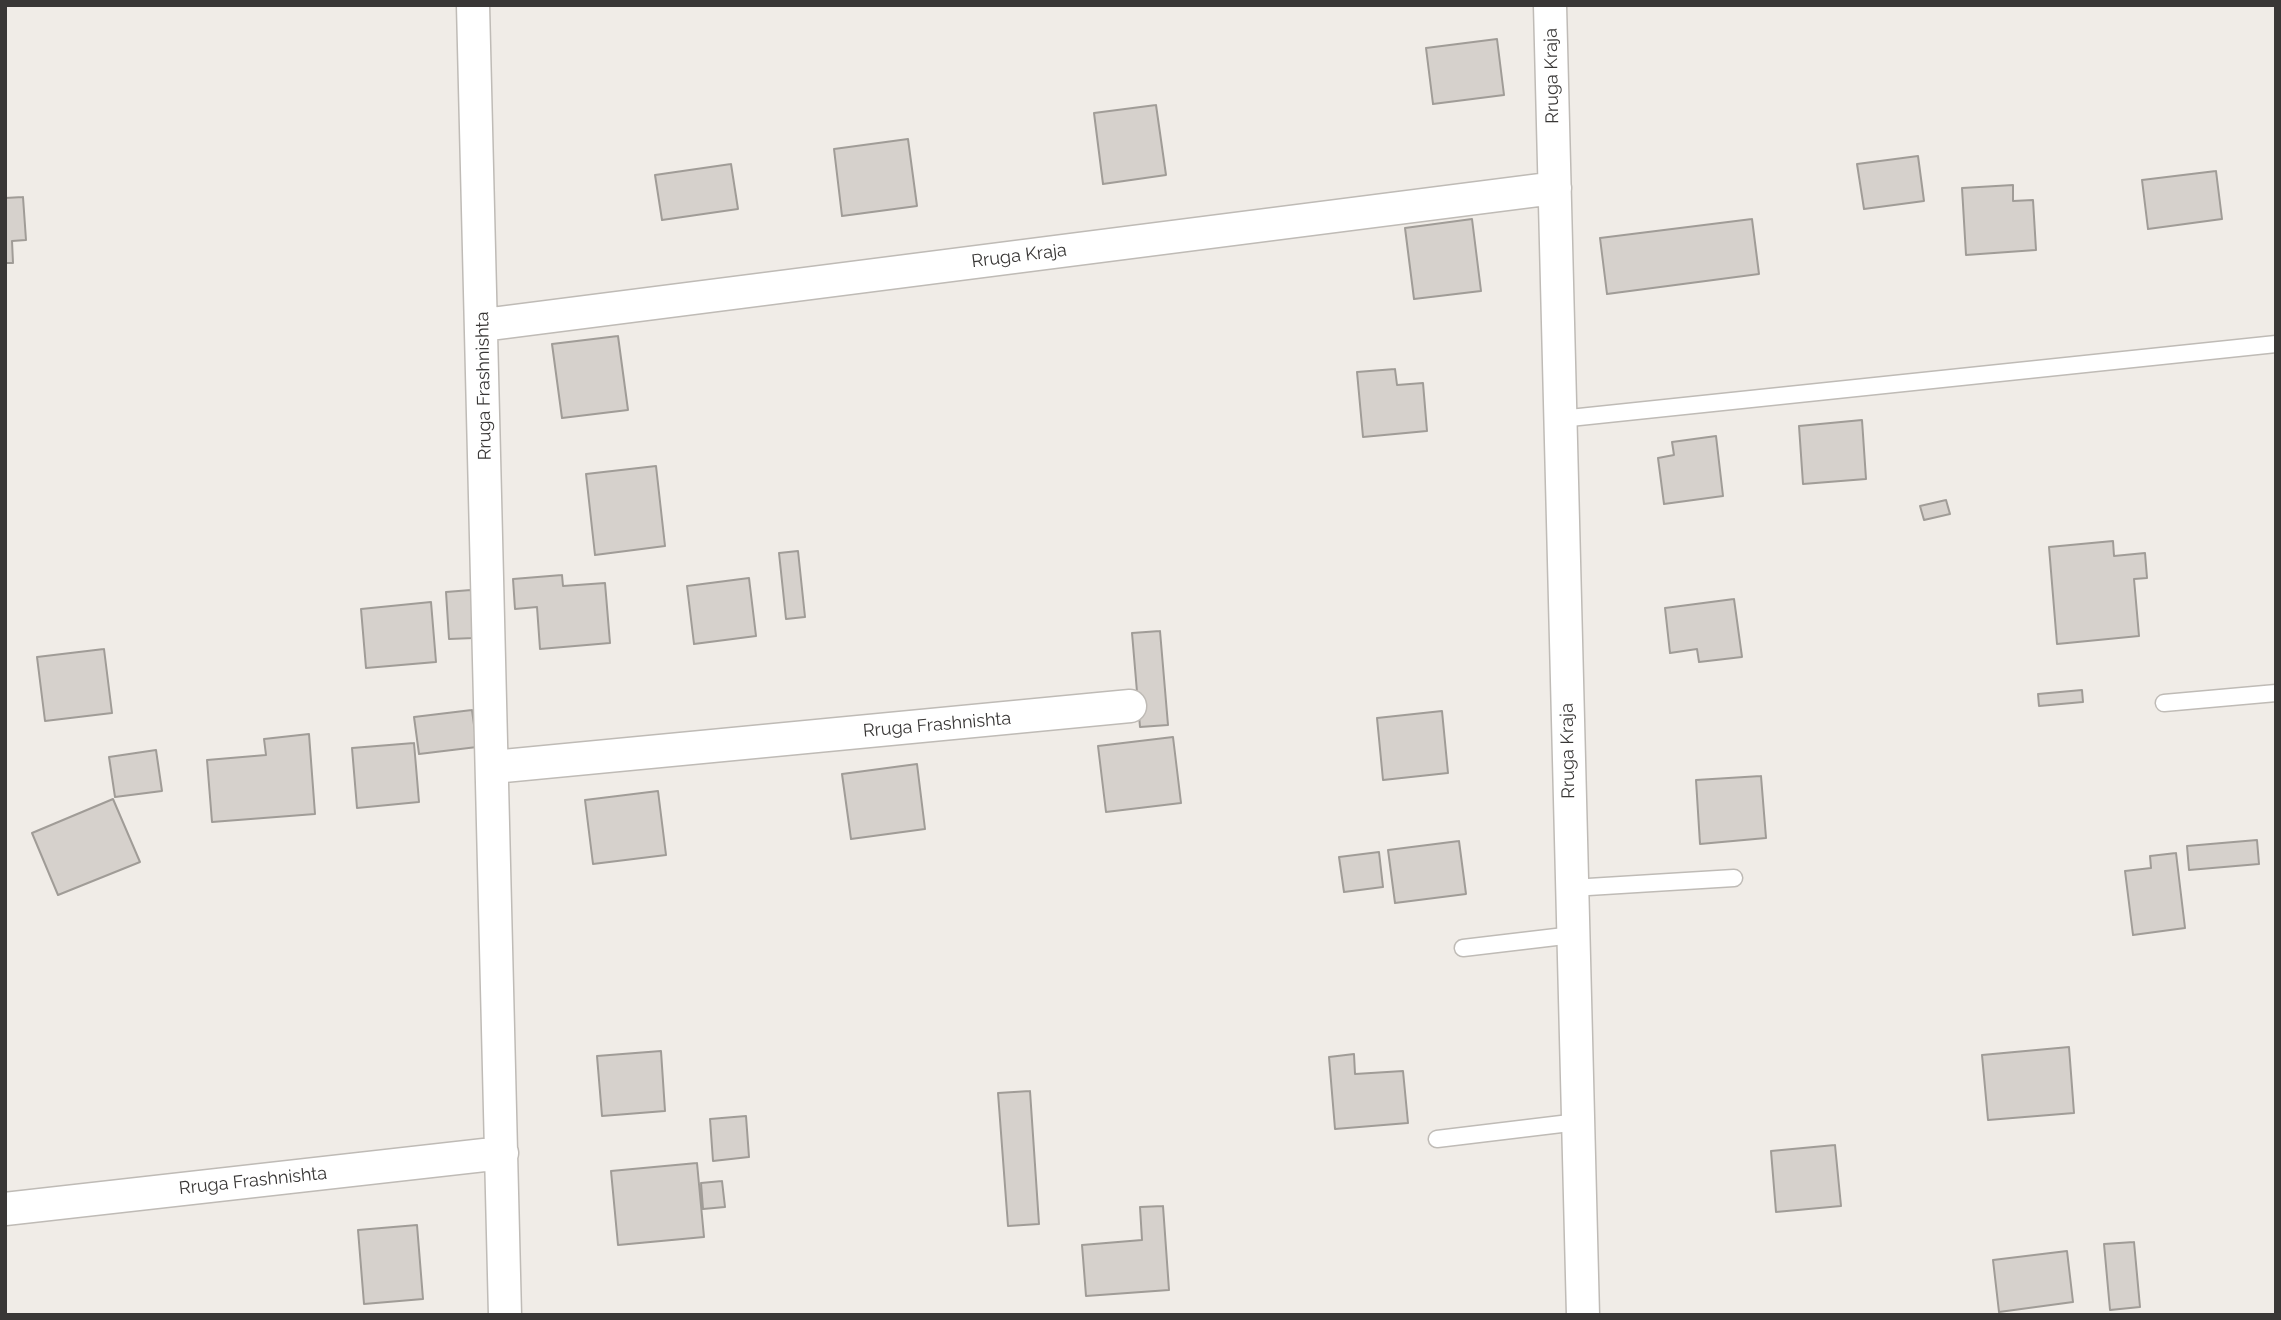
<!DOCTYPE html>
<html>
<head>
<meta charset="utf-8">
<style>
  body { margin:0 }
  #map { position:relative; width:2281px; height:1320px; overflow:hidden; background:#f0ece7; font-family:Raleway,sans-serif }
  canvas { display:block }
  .frame { position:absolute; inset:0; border:7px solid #393736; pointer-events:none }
</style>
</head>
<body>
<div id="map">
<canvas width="2281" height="1320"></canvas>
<div class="frame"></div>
</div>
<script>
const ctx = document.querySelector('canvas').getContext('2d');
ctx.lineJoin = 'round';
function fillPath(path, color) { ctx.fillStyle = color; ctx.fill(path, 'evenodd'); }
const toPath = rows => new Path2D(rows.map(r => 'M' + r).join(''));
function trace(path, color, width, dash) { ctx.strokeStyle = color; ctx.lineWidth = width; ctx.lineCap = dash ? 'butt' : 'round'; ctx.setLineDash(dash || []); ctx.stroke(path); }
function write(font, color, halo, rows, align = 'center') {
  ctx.font = font + ' Raleway,sans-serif'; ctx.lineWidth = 7; ctx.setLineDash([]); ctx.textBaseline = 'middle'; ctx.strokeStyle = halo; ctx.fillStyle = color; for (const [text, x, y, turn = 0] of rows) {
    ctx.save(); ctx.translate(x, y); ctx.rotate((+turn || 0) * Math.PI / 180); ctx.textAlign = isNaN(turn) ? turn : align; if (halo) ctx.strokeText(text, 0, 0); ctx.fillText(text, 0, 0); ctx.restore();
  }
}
const building = toPath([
  [1497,39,1504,95,1433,104,1426,48,1497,39],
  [1156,105,1166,175,1103,184,1094,113,1156,105],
  [908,139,917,206,842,216,834,149,908,139],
  [1918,156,1924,201,1864,209,1857,164,1918,156],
  [731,164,738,209,662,220,655,175,731,164],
  [2216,171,2222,219,2148,229,2142,180,2216,171],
  [2013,185,2013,201,2033,200,2036,250,1966,255,1962,188,2013,185],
  [23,197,26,240,12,241,13,263,5,263,5,198,23,197],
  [1472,219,1481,291,1414,299,1405,228,1472,219],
  [1752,219,1759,274,1607,294,1600,238,1752,219],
  [618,336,628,410,562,418,552,344,618,336],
  [1395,369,1397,385,1423,383,1427,431,1363,437,1357,372,1395,369],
  [1862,420,1866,479,1803,484,1799,426,1862,420],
  [1716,436,1723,496,1664,504,1658,458,1674,455,1672,442,1716,436],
  [656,466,665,546,595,555,586,474,656,466],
  [1946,500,1950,514,1924,520,1920,506,1946,500],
  [2113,541,2114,556,2145,553,2147,578,2134,579,2139,636,2057,644,2049,547,2113,541],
  [798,551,805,617,786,619,779,553,798,551],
  [562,575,563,586,605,583,610,643,540,649,537,607,515,609,513,579,562,575],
  [749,578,756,636,694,644,687,586,749,578],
  [471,590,474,638,449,639,446,592,471,590],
  [1734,599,1742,657,1699,662,1697,649,1670,653,1665,608,1734,599],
  [431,602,436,662,366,668,361,609,431,602],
  [1160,631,1168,725,1140,727,1132,633,1160,631],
  [104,649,112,713,45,721,37,657,104,649],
  [2082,690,2083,702,2039,706,2038,694,2082,690],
  [472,710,477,747,419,754,414,717,472,710],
  [1442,711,1448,773,1383,780,1377,718,1442,711],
  [309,734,315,814,212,822,207,760,266,755,264,739,309,734],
  [1173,737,1181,803,1106,812,1098,746,1173,737],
  [414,743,419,802,357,808,352,748,414,743],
  [156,750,162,791,115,797,109,757,156,750],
  [917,764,925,829,851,839,842,774,917,764],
  [1761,776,1766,838,1700,844,1696,780,1761,776],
  [658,791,666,855,593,864,585,800,658,791],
  [113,799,140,862,58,895,32,833,113,799],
  [2257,840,2259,864,2189,870,2187,846,2257,840],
  [1459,841,1466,894,1395,903,1388,850,1459,841],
  [1379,852,1383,887,1344,892,1339,857,1379,852],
  [2176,853,2185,928,2133,935,2125,871,2151,868,2150,856,2176,853],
  [2069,1047,2074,1113,1988,1120,1982,1055,2069,1047],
  [661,1051,665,1111,602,1116,597,1056,661,1051],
  [1354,1054,1355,1074,1403,1071,1408,1123,1335,1129,1329,1057,1354,1054],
  [1030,1091,1039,1224,1008,1226,998,1093,1030,1091],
  [746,1116,749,1157,713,1161,710,1119,746,1116],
  [1835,1145,1841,1206,1776,1212,1771,1151,1835,1145],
  [697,1163,704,1237,618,1245,611,1171,697,1163],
  [722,1181,725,1207,703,1209,701,1183,722,1181],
  [1163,1206,1169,1290,1086,1296,1082,1245,1142,1240,1140,1207,1163,1206],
  [417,1225,423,1299,364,1304,358,1230,417,1225],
  [2134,1242,2140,1307,2110,1310,2104,1244,2134,1242],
  [2067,1251,2073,1302,1999,1312,1993,1260,2067,1251]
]);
fillPath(building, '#d6d1cc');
trace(building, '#a09c97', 2);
const service = toPath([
  [1560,419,2276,344],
  [2164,703,2276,693],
  [1572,888,1734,878],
  [1463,948,1573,935],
  [1437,1139,1578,1122]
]);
const minor = toPath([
  [473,5,505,1315],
  [1550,5,1583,1315],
  [483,325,1555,188],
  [493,767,1130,706],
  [5,1209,502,1153]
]);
trace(service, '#bfbbb6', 19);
trace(minor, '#bfbbb6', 35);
trace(service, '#fff', 16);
trace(minor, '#fff', 32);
write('18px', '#393736', '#fff', [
  ["Rruga Kraja",1552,76,-91],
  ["Rruga Kraja",1019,256,-7],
  ["Rruga Frashnishta",484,386,-91],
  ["Rruga Frashnishta",937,725,-5],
  ["Rruga Kraja",1568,751,-91],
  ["Rruga Frashnishta",253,1181,-6]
]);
</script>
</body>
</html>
